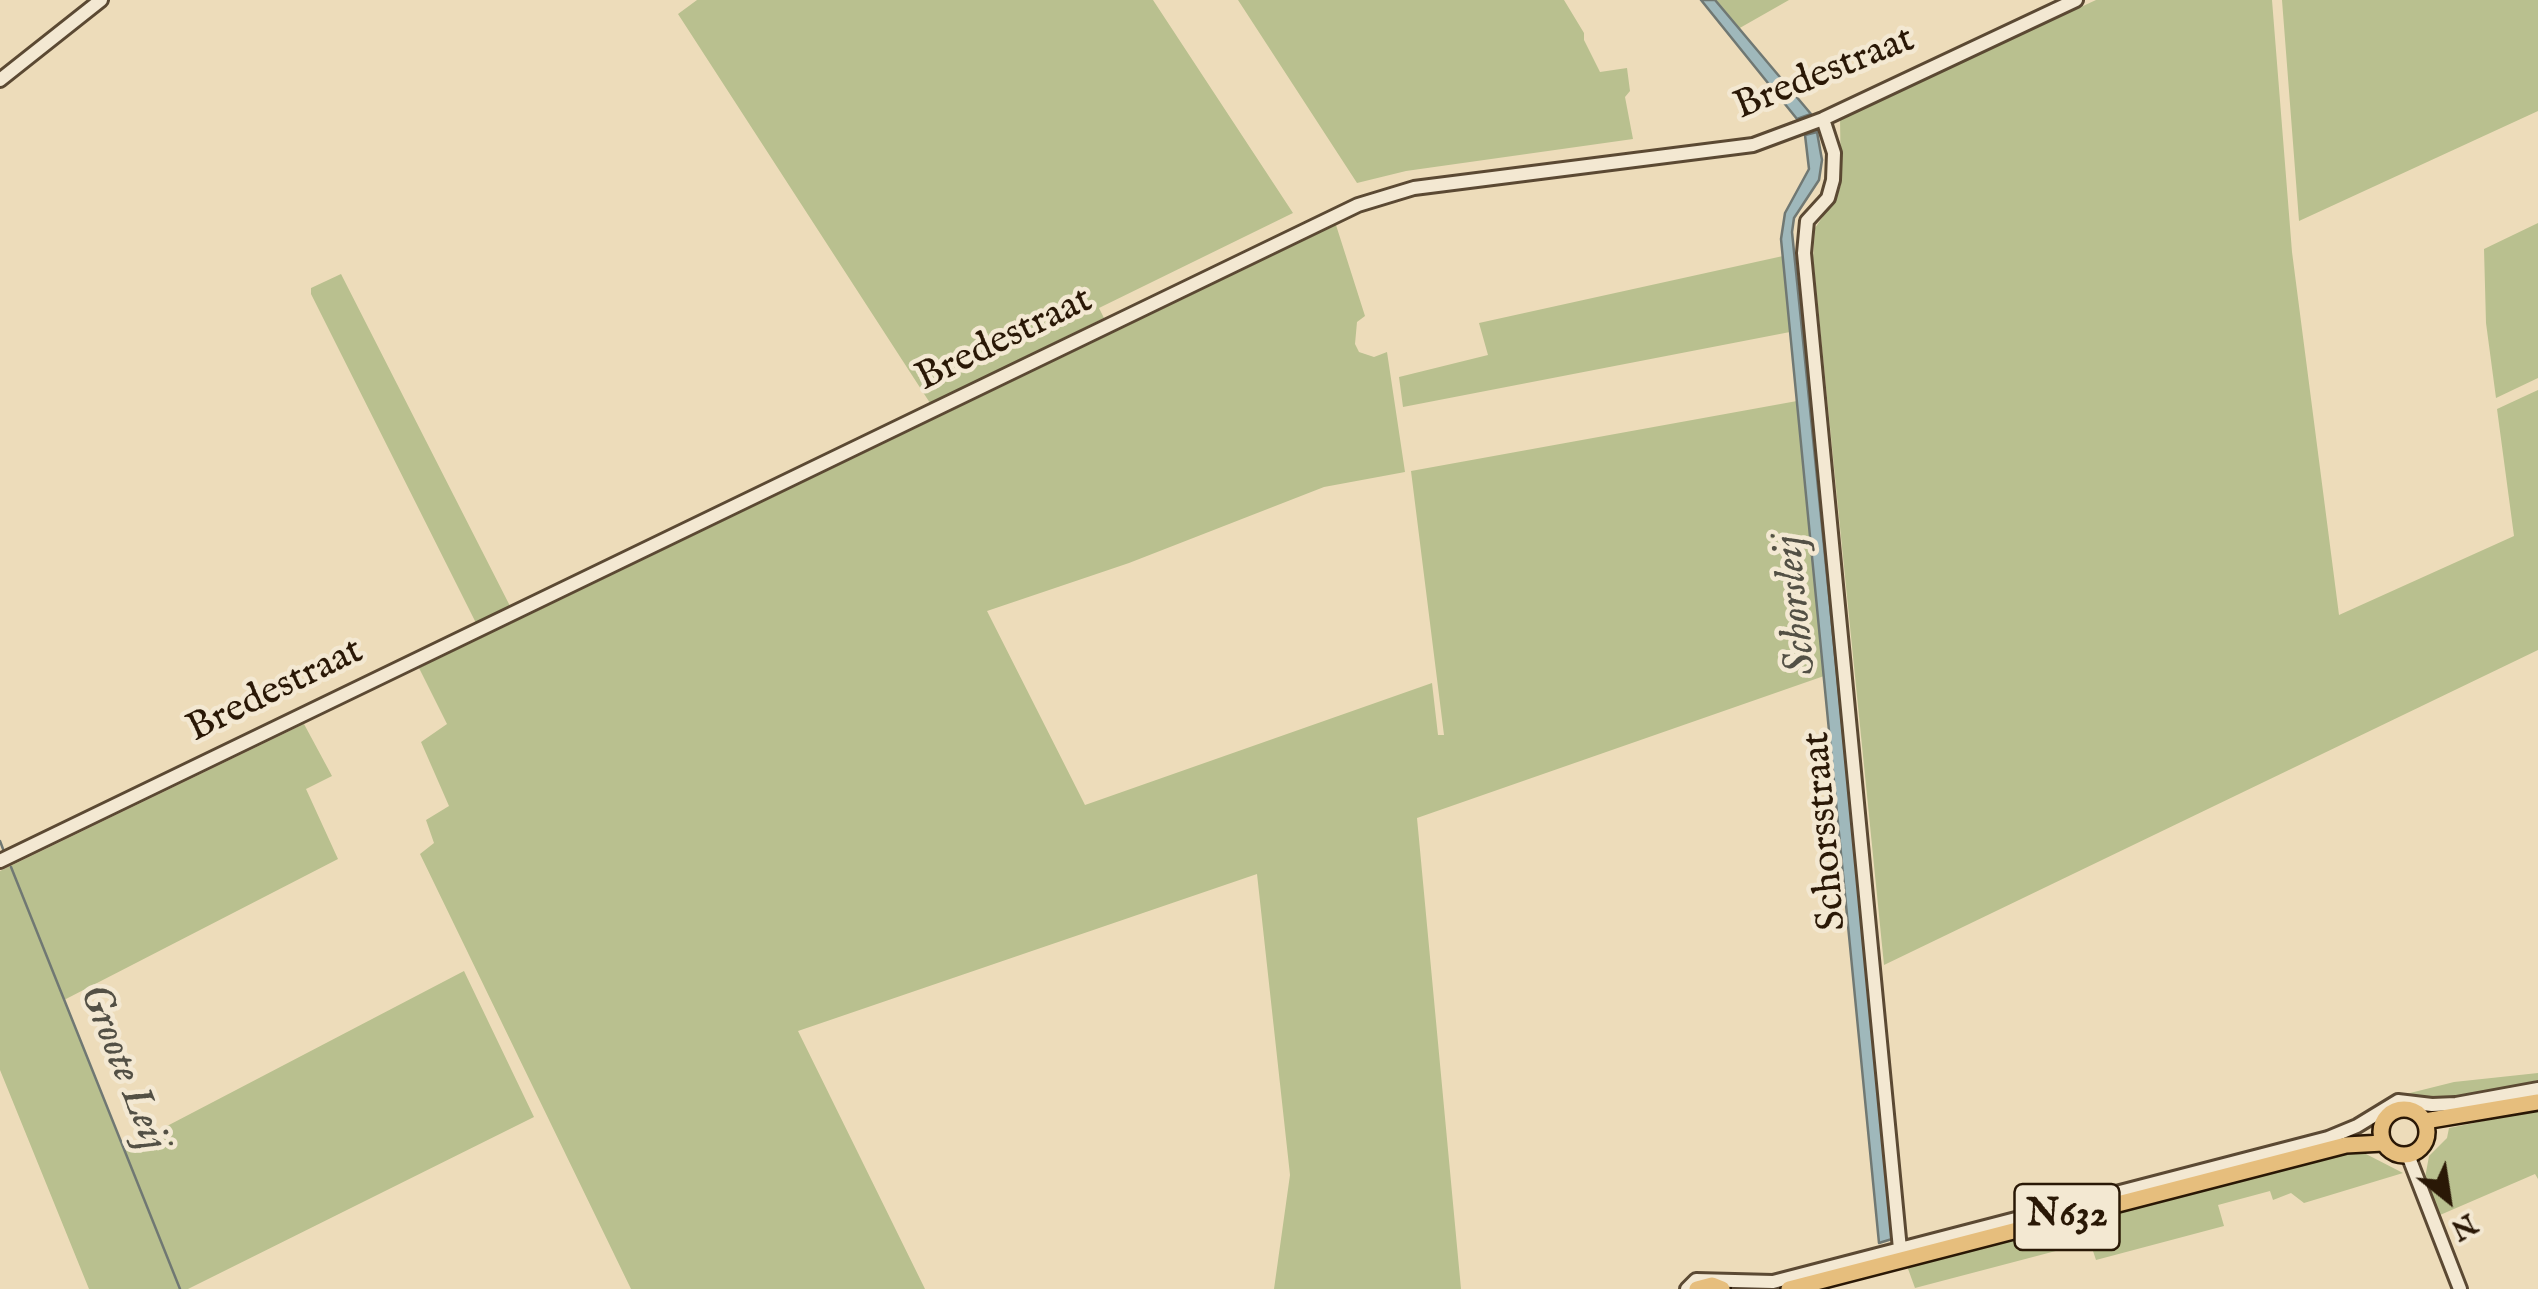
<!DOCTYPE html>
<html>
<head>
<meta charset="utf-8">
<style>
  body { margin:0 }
  #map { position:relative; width:2538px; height:1289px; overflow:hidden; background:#eddcba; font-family:"IM FELL English",serif }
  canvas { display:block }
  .north { position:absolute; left:2398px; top:1149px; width:100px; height:100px; -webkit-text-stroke:8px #f3e8d2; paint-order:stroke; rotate:150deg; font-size:28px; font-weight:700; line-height:40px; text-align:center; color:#2a1806 }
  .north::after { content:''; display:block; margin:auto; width:35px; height:45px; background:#2a1806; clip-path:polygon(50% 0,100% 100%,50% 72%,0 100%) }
</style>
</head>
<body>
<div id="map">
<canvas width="2538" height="1289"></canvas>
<div class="north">N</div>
</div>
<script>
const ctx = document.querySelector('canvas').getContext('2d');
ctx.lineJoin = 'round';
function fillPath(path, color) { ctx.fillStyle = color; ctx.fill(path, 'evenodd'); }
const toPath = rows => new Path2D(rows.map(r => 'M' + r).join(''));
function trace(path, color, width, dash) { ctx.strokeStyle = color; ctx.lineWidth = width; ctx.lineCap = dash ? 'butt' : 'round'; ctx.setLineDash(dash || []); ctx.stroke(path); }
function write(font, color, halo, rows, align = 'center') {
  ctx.font = font + ' "IM FELL English",serif'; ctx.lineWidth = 9; ctx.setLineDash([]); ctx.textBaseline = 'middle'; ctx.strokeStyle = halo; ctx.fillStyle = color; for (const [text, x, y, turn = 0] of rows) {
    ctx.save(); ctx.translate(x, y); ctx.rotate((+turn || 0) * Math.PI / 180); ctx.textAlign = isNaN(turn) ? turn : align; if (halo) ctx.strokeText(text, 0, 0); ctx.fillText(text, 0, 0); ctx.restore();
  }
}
fillPath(toPath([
  [697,0,1153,0,1293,213,1099,308,1104,318,930,403,678,14],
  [1238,0,1564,0,1584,33,1584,40,1600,72,1627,68,1630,91,1625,97,1633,139,1406,171,1357,183],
  [1715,0,1789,0,1738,29],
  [2096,0,2272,0,2292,252,2339,615,2514,536,2497,409,2538,390,2538,650,1884,965,1813,258,1815,228,1837,196,1841,185,1840,118],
  [2282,0,2538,0,2538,111,2299,221],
  [2538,223,2538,378,2496,398,2486,323,2484,249],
  [1336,225,1365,316,1357,322,1355,344,1359,352,1374,357,1387,352,1405,472,1324,487,1129,563,987,611,1085,805,1432,683,1438,735,1444,735,1411,471,1797,401,1824,676,1417,818,1461,1289,1274,1289,1290,1175,1257,874,798,1031,925,1289,631,1289,420,854,434,843,426,820,449,806,421,742,447,724,419,668],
  [1783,256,1790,332,1403,407,1399,377,1488,355,1479,323],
  [341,274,510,606,476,623,311,294,311,288],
  [304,724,332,776,306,789,338,859,64,1000,123,1149,464,971,534,1117,188,1289,89,1289,0,1070,0,871],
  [2538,1073,2538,1080,2452,1100,2394,1097,2454,1082],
  [2538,1110,2538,1179,2535,1174,2440,1215,2425,1178,2429,1156,2447,1138,2449,1128],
  [2364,1149,2366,1154,2403,1173,2304,1203,2291,1193,2273,1200,2270,1191,2218,1205,2224,1226,2096,1260,2090,1242,1915,1288,1907,1266]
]), '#b9c08f');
const water = toPath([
  [1701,0,1715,0,1811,114,1797,119,1701,0],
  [1817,132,1822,160,1819,180,1794,218,1792,232,1877,1066,1892,1239,1879,1243,1781,239,1785,213,1809,169,1805,135,1817,132]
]);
fillPath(water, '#9fb8bb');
trace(water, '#707873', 2.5);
trace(toPath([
  [0,841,3,849],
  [11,867,180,1289]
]), '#707873', 2.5);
const minor = toPath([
  [0,80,101,0],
  [1823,119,1834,153,1833,180,1828,198,1807,221,1804,253,1900,1249],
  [0,861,1358,205,1414,188,1753,145,1823,119,2076,0],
  [2408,1155,2460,1289],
  [1687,1289,1696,1280,1773,1282,2328,1138,2357,1126,2398,1101,2432,1105,2456,1104,2538,1089]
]);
const major = toPath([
  '2381 1132a23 23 0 1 1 46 0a23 23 0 1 1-46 0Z',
  [2425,1121,2538,1102],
  [1697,1289,1712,1285,1722,1289],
  [1789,1289,2346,1145,2383,1143]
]);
trace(minor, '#5b4933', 18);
trace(major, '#2a1806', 20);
trace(minor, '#f3e8d2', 12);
trace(major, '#e6be7d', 15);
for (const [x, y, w] of [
  [2067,1217,105]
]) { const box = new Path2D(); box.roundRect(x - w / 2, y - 33, w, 66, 8); ctx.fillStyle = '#f3e8d2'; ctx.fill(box); trace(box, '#2a1806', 2.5); }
write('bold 38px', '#2a1806', null, [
  ["N632",2067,1217]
]);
write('40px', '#2a1806', '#f3e8d2', [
  ["Bredestraat",1825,75,-22],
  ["Bredestraat",1005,341,-26],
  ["Bredestraat",276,692,-26],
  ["Schorsstraat",1827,831,-95]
]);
write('italic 42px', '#535045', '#f3e8d2', [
  ["Schorsleij",1798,605,-96],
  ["Groote Leij",121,1068,68]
]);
</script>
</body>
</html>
